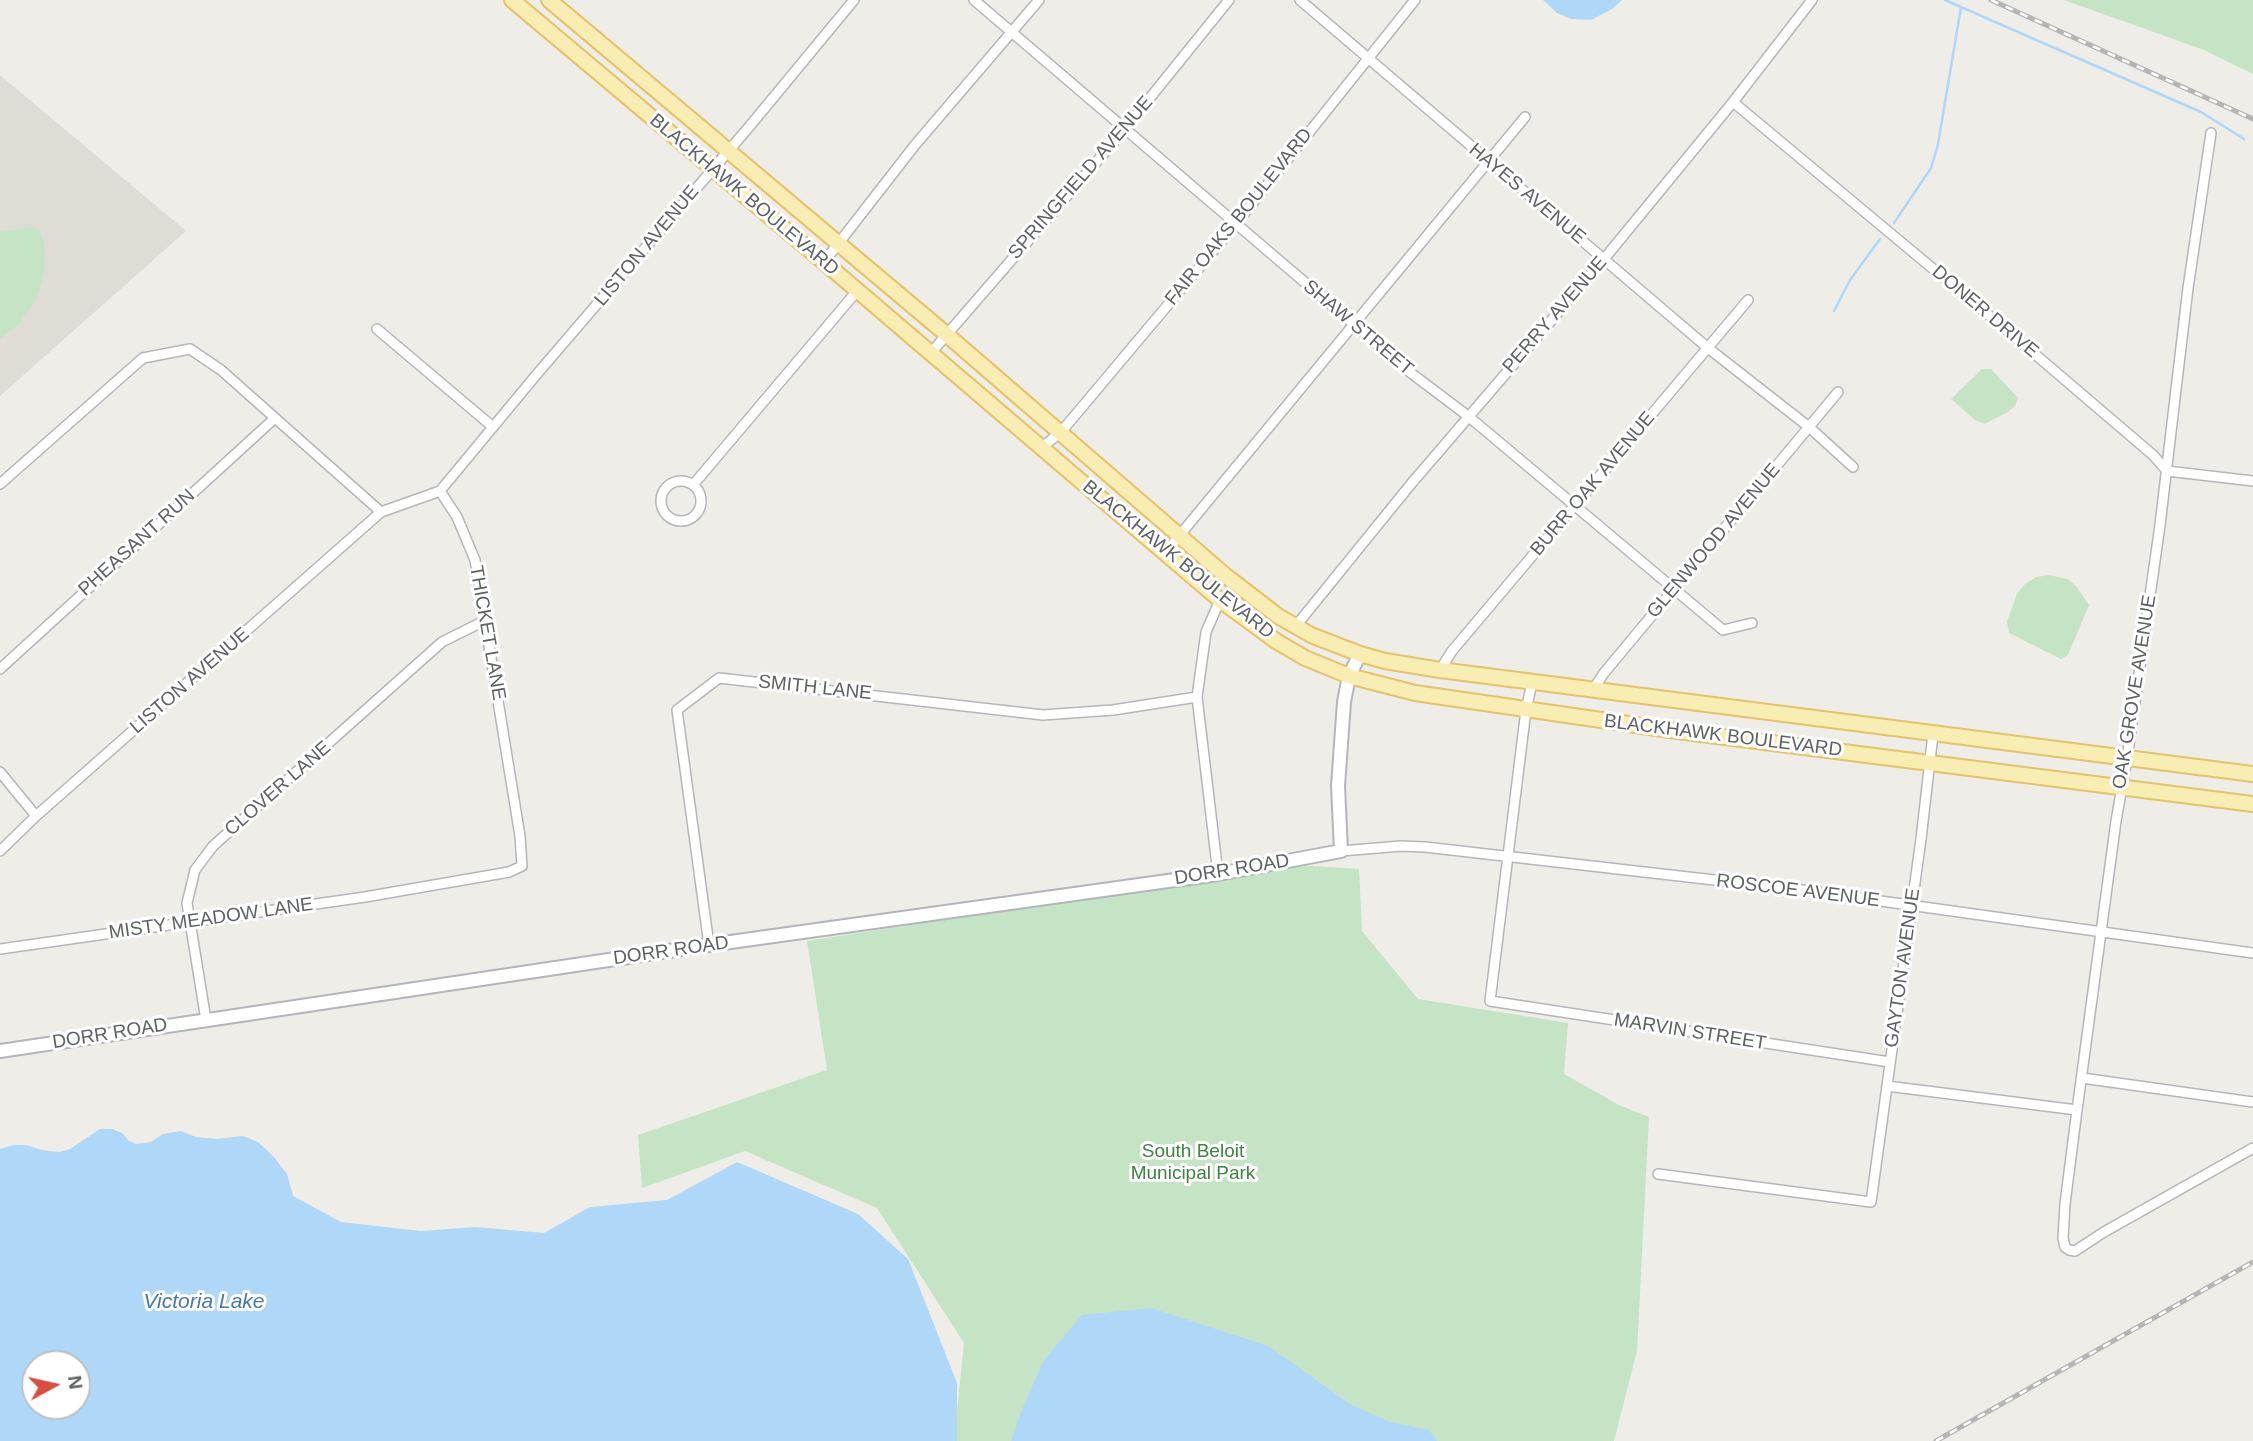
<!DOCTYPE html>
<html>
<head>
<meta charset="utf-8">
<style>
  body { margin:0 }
  #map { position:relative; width:2253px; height:1441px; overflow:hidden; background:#efede7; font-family:Helvetica,sans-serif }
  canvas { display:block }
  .north { position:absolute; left:21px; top:1350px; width:70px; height:70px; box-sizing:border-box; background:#fff; border:2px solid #bfc0c1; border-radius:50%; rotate:82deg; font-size:19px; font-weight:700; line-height:28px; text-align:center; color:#5e6165 }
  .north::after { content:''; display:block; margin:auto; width:24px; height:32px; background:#da4d41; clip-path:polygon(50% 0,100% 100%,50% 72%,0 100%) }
</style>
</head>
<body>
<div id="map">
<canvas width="2253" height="1441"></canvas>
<div class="north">N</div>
</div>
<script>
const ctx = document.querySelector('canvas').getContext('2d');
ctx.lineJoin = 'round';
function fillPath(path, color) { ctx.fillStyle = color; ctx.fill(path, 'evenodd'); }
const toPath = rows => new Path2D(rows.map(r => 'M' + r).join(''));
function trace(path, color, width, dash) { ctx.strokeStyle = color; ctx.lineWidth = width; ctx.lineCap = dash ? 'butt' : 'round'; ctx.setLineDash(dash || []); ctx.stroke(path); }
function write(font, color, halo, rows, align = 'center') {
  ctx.font = font + ' Helvetica,sans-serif'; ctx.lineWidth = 6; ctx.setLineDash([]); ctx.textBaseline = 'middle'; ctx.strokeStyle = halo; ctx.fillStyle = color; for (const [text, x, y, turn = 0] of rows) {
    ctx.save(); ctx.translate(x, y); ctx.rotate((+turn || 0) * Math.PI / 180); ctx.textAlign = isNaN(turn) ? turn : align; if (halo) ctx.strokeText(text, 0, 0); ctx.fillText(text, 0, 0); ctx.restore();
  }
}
fillPath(toPath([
  [0,75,186,231,0,396]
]), '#dedcd5');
fillPath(toPath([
  [2064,0,2253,0,2253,74,2204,50],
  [34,227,40,231,44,244,45,268,37,298,19,324,0,339,0,232],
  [1982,369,1991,369,2018,398,2015,406,2006,413,1985,424,1975,420,1951,399],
  [2049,575,2068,579,2076,586,2089,605,2068,655,2061,659,2009,633,2007,621,2017,594,2025,584,2036,577],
  [1298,865,1359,869,1362,931,1418,999,1568,1023,1564,1074,1619,1105,1649,1117,1637,1351,1614,1441,954,1441,964,1343,877,1208,745,1151,642,1188,638,1135,827,1070,807,941]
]), '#c5e4c6');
fillPath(toPath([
  [1543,0,1622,0,1612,9,1591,20,1571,19,1557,13],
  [100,1129,112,1129,122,1133,129,1141,136,1144,151,1142,163,1134,181,1131,196,1137,217,1139,243,1136,258,1142,273,1156,287,1174,293,1196,341,1222,421,1231,475,1227,544,1233,590,1207,667,1200,737,1162,858,1214,908,1259,957,1383,957,1441,0,1441,0,1149,14,1145,26,1145,42,1150,59,1152,70,1149],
  [35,1364,77,1364,77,1406,35,1406],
  [1151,1308,1268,1346,1350,1404,1390,1422,1429,1430,1437,1441,1011,1441,1023,1407,1044,1360,1082,1315]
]), '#aed7f8');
trace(toPath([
  [1945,0,2201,112,2244,139],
  [1894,223,1931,168,1938,144,1961,7],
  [1834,311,1850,280,1880,239]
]), '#aed7f8', 2.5);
const street = toPath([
  [974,0,1411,373,1468,416,1723,630,1752,623],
  [1300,0,1708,348,1809,427,1853,467],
  [1733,102,2016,338,2153,455,2167,471,2253,481],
  [2211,133,2188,288,2160,525,2127,759,2116,821,2077,1110,2065,1204,2063,1238,2065,1247,2069,1250,2075,1251,2104,1232,2253,1148],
  [824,262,915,145,1039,0],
  [377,329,493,427],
  [930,354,1124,130,1229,0],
  [1041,448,1061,432,1235,225,1415,0],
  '661 501a20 20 0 1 1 40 0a20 20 0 1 1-40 0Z',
  [0,484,143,358,190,349,221,370,381,512,440,491,457,517,475,560,520,836,522,866,509,872,365,897,0,949],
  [693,485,857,291],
  [440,491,537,374,749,127,854,0],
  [1165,553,1525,117],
  [1295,627,1411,484,1604,259,1733,102,1812,0],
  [0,669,275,418],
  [1440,670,1452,651,1748,300],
  [1532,683,1526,710,1490,1001,1890,1062],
  [1592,691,1604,673,1838,392],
  [0,772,36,816],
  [0,851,36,816,381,512],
  [1341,851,1401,846,1425,847,1802,890,2253,953],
  [1218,874,1197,697,1206,632,1220,600],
  [709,945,677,710,719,678,1043,715,1113,710,1197,697],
  [206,1020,187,903,195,870,213,846,442,642,486,620],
  [2082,1078,2253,1102],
  [1887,1086,2077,1110],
  [1658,1174,1871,1202,1921,839,1933,734]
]);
const secondary = toPath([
  [0,1051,709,945,1218,874,1341,851,1338,786,1344,702,1349,676,1360,654]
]);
const primary = toPath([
  [512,0,824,262,1220,600,1276,641,1305,658,1349,676,1415,693,1670,730,2253,804],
  [549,0,946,334,1226,576,1278,616,1311,635,1360,654,1385,661,1440,670,2253,774]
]);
trace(street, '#b4b6ba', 12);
trace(secondary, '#b3b5ba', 16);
trace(primary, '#e5c369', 18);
trace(street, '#fff', 9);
trace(secondary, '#fff', 12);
trace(primary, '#f8edb2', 14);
const rail = toPath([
  [1991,0,2253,119],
  [1936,1441,2253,1262]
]);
trace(rail, '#b4b5b5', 5);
trace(rail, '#fff', 2.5, [8]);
write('19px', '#5e6165', '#fff', [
  ["SPRINGFIELD AVENUE",1081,178,-49],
  ["HAYES AVENUE",1527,194,40],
  ["BLACKHAWK BOULEVARD",744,195,40],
  ["FAIR OAKS BOULEVARD",1239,217,-51],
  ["LISTON AVENUE",647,246,-50],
  ["DONER DRIVE",1985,312,40],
  ["PERRY AVENUE",1555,315,-49],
  ["SHAW STREET",1358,328,40],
  ["BURR OAK AVENUE",1593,484,-50],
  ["GLENWOOD AVENUE",1714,541,-50],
  ["PHEASANT RUN",137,543,-42],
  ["BLACKHAWK BOULEVARD",1178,560,39],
  ["THICKET LANE",487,633,80],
  ["LISTON AVENUE",190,681,-41],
  ["SMITH LANE",815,688,6],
  ["OAK GROVE AVENUE",2135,692,-81],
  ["BLACKHAWK BOULEVARD",1723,736,7],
  ["CLOVER LANE",278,789,-41],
  ["DORR ROAD",1232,870,-9],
  ["ROSCOE AVENUE",1798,891,7],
  ["MISTY MEADOW LANE",211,919,-8],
  ["DORR ROAD",671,951,-8],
  ["GAYTON AVENUE",1903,968,-82],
  ["MARVIN STREET",1690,1032,9],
  ["DORR ROAD",110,1034,-9]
]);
write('19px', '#3e8442', '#fff', [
  ["South Beloit",1193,1152],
  ["Municipal Park",1193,1174]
]);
write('italic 21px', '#4c78a9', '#fff', [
  ["Victoria Lake",204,1302]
]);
</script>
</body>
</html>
